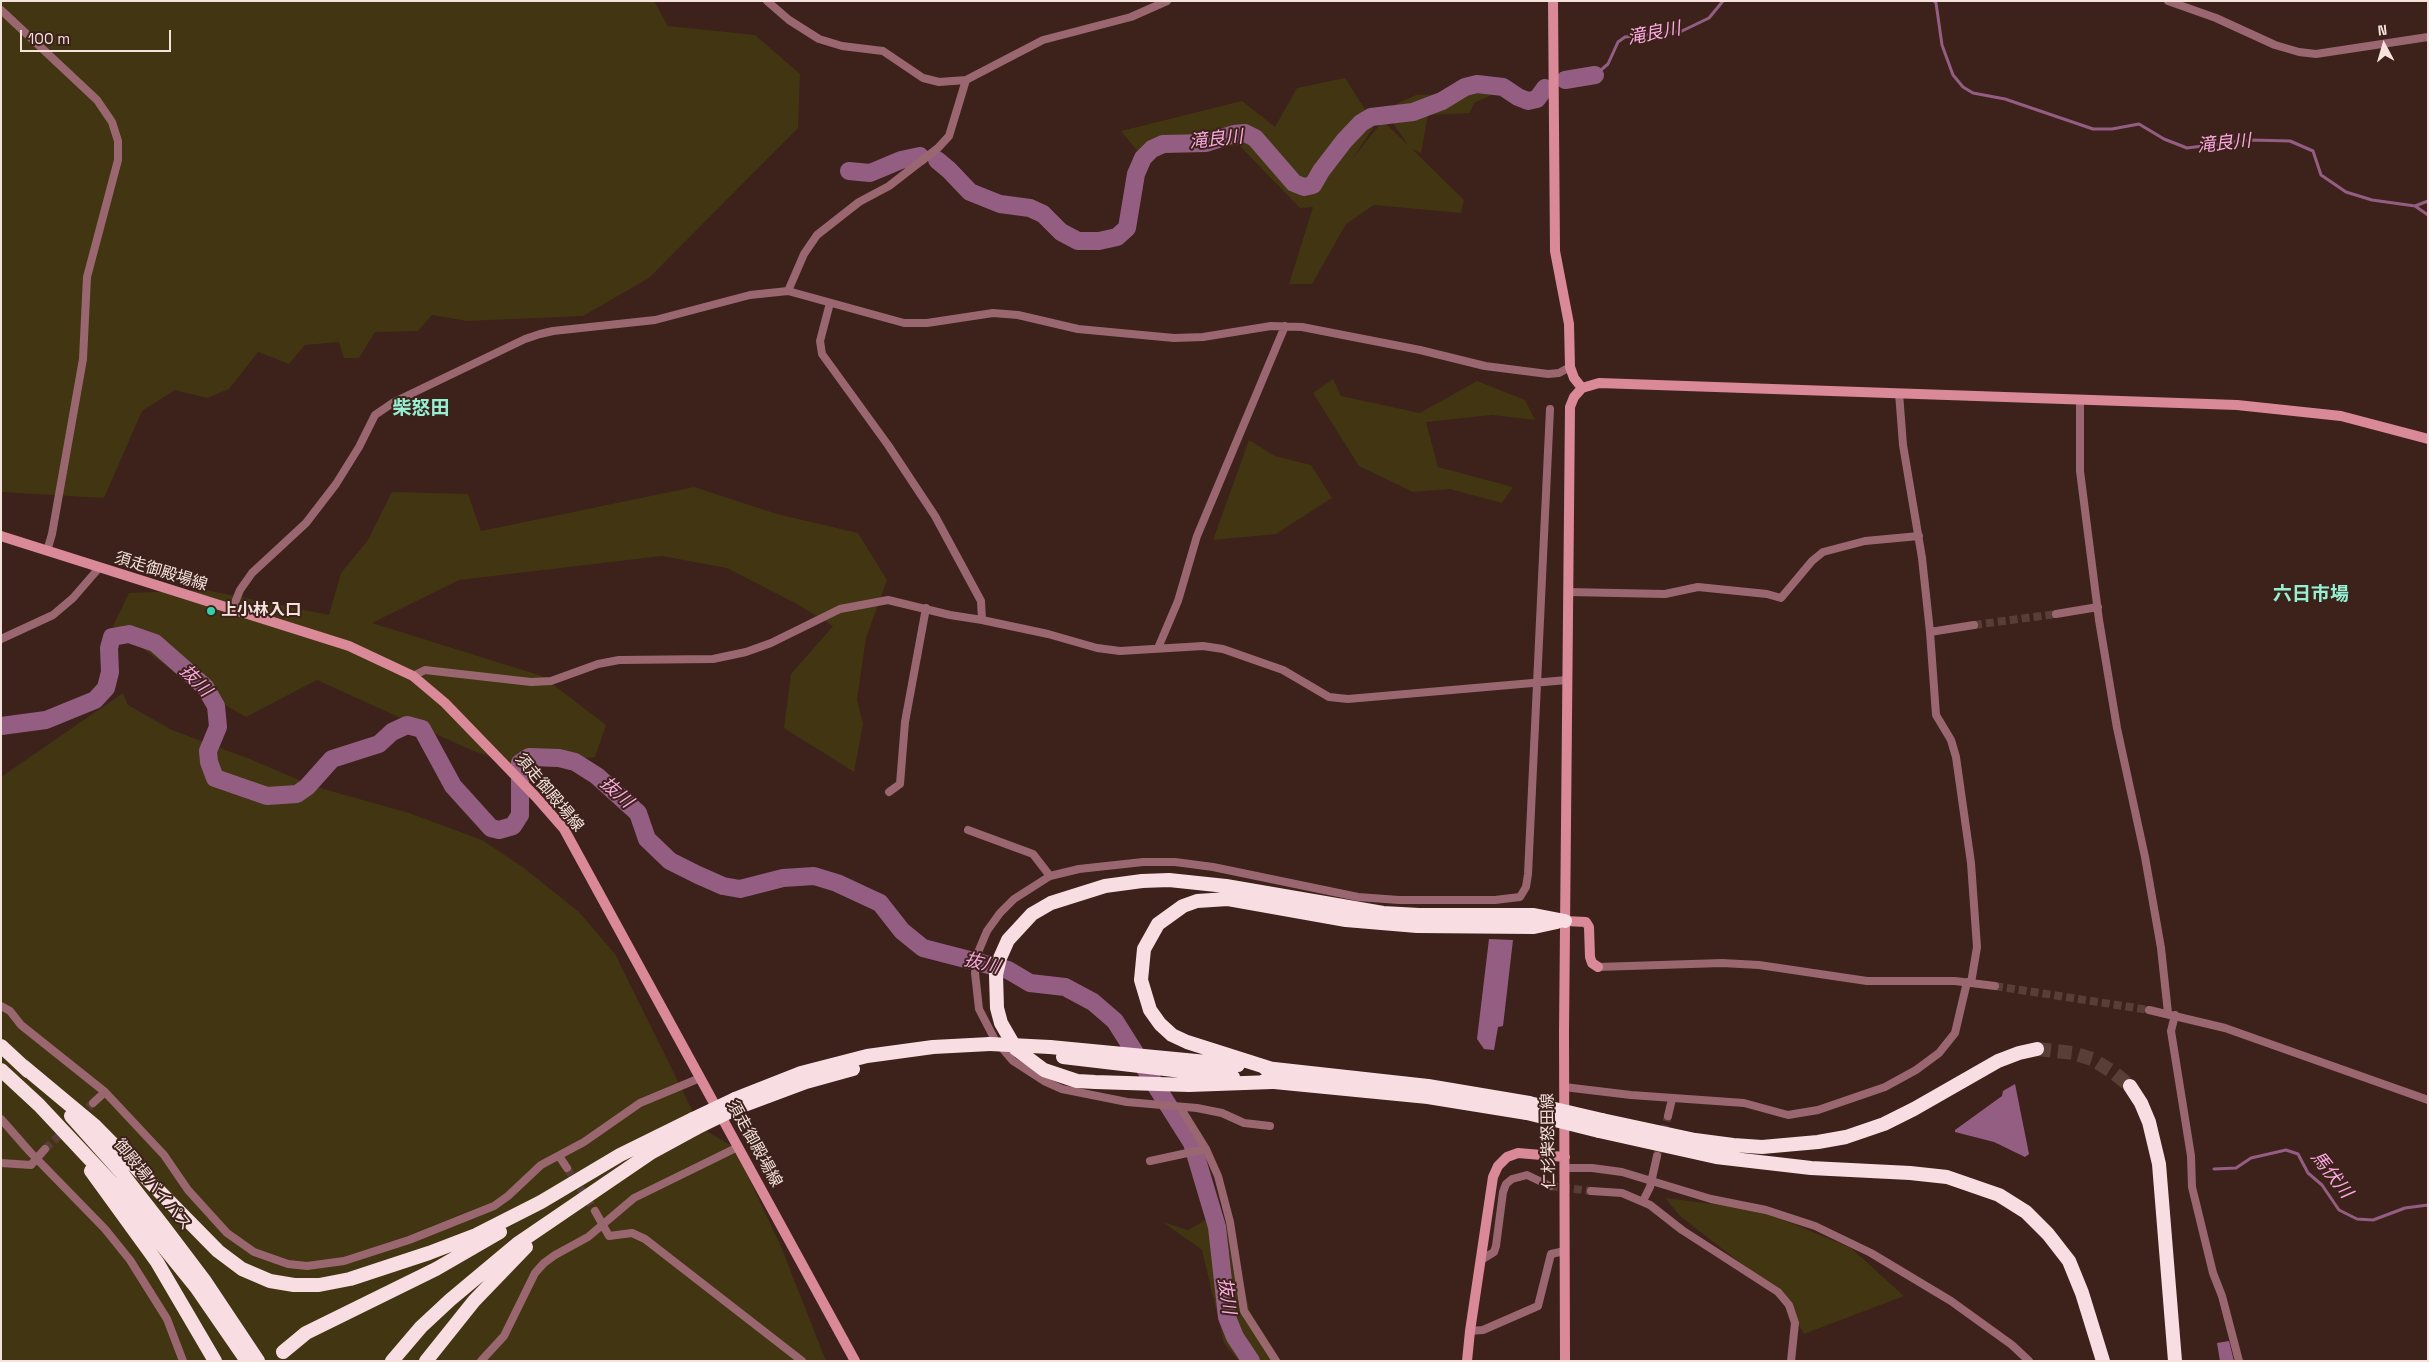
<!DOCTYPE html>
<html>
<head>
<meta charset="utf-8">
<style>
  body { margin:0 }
  #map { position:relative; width:2429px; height:1362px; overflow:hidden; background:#3d211b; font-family:"Space Grotesk",sans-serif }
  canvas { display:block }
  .frame { position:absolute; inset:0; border:2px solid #f5e2dd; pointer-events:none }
  .north { position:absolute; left:2359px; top:20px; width:50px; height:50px; -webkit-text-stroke:4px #3d211b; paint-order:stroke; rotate:354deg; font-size:14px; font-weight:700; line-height:20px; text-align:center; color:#f5e2dd }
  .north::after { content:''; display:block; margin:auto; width:18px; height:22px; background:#f5e2dd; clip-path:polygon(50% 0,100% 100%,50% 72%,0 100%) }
  .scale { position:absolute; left:20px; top:30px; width:151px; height:22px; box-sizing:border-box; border:2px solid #f5e2dd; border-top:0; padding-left:6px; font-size:15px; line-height:18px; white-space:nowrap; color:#f5e2dd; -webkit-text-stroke:4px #3d211b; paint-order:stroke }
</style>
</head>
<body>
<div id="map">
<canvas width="2429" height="1362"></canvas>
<div class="frame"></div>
<div class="north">N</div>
<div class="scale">100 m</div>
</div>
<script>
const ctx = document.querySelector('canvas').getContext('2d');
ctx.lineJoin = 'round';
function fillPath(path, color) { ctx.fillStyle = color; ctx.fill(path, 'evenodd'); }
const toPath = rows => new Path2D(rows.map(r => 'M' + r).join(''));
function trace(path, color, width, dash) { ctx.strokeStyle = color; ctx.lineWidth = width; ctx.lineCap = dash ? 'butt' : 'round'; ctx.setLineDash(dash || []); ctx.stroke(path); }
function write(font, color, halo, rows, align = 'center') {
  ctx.font = font + ' "Space Grotesk","Noto Sans JP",sans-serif'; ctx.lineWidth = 4; ctx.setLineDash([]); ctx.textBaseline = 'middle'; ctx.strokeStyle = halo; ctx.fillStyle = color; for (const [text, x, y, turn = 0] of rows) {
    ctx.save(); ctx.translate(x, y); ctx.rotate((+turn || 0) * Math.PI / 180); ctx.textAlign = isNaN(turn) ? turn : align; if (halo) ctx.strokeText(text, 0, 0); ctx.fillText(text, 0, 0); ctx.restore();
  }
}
fillPath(toPath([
  [1,1,654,1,668,26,755,35,800,74,798,128,649,278,583,316,467,321,432,315,418,331,375,332,359,358,344,358,339,342,305,345,289,364,258,352,229,389,207,398,175,390,142,411,104,498,1,492],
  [1345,78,1375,125,1352,159,1383,121,1408,145,1393,123,1388,108,1416,95,1443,94,1476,86,1491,90,1494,94,1474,103,1470,113,1428,115,1421,153,1412,149,1464,200,1461,213,1374,205,1346,224,1312,284,1289,284,1313,207,1300,208,1239,145,1182,150,1143,158,1121,131,1242,101,1275,127,1297,88],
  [1333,379,1341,396,1420,413,1477,381,1525,400,1535,420,1492,415,1426,422,1438,467,1513,487,1502,503,1450,489,1413,492,1359,466,1313,393],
  [1249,440,1275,456,1311,465,1332,498,1276,534,1213,540],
  [694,487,777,514,858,533,887,580,866,638,857,700,863,724,854,772,784,728,791,674,833,626,795,603,727,568,662,556,459,580,372,623,542,676,606,725,595,757,518,766,471,750,317,680,246,717,194,687,113,626,129,593,206,590,329,615,341,573,368,540,392,492,468,494,481,531],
  [123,693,128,705,172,730,250,759,313,786,409,813,482,840,524,868,579,912,615,954,701,1128,734,1147,780,1244,826,1361,1,1361,1,777],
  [1665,1198,1760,1210,1851,1248,1904,1296,1804,1334,1778,1292,1680,1216],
  [1218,1213,1233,1241,1250,1311,1281,1361,1239,1361,1224,1343,1202,1250,1163,1222,1188,1230]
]), '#423511');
fillPath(toPath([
  [1489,939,1513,940,1503,1026,1498,1027,1494,1050,1484,1049,1477,1039],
  [2015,1084,2029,1154,2025,1157,1994,1142,1955,1132,1955,1130,2002,1096,2003,1091],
  [2229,1341,2234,1361,2220,1361,2217,1343]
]), '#945e83');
trace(toPath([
  [1934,1,1936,3,1942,45,1953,75,1963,87,1973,93,2005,99,2093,129,2112,129,2139,124,2164,139,2187,148,2250,140,2290,141,2313,151,2321,175,2346,192,2372,200,2415,206,2428,215],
  [1595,75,1608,64,1618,42,1625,37,1682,31,1709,18,1723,1],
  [2415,206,2428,201],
  [2214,1169,2236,1168,2251,1158,2286,1150,2298,1154,2308,1173,2322,1185,2339,1210,2357,1219,2373,1220,2405,1208,2428,1205]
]), '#945e83', 3);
trace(toPath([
  [1565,80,1595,75],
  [937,160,949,170,970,192,1000,204,1030,208,1043,214,1061,232,1078,241,1099,241,1117,237,1127,228,1136,174,1143,158,1152,149,1163,144,1206,143,1234,134,1245,133,1255,138,1294,183,1304,187,1313,185,1321,171,1344,141,1361,123,1371,117,1413,112,1442,101,1465,87,1477,84,1503,87,1518,97,1528,101,1537,99,1545,88],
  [849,171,870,173,901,160,920,156],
  [1,726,46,720,95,700,106,688,110,672,109,648,112,637,129,634,155,643,205,687,216,706,218,727,208,751,209,762,215,778,267,796,297,794,307,787,332,759,379,744,392,732,407,725,422,729,453,786,491,828,499,830,513,826,520,815,520,763,529,757,559,758,575,762,597,776,638,813,647,839,670,861,698,875,723,886,740,889,783,878,814,876,837,883,880,903,902,931,923,948,1008,970,1030,983,1065,987,1093,1002,1115,1021,1192,1143,1217,1227,1227,1317,1235,1337,1251,1361]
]), '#945e83', 18);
trace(toPath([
  [1974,625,2056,614],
  [1995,986,2149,1010],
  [45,1149,93,1103],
  [1657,1156,1668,1116],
  [567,1168,595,1211],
  [1550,1186,1591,1191]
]), '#593e38', 8, [8, 4]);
trace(toPath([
  [2037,1049,2073,1053,2092,1059,2113,1072,2130,1086]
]), '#593e38', 14, [14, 7]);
trace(toPath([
  [767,1,789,20,819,39,842,46,883,51,923,78,939,82,966,80],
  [2168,1,2216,18,2275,45,2299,52,2316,54,2428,37],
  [1,10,97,100,112,122,118,141,118,160,87,277,83,359,52,534,47,551],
  [788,291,804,254,817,235,859,202,889,186,938,148,949,136,966,80,1043,40,1131,17,1167,1],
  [830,303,820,341,822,354,888,445,935,516,981,601,982,620],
  [1899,393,1903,445,1922,558,1930,632,1974,625],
  [2080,399,2080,471,2099,620,2117,728,2145,857,2161,948,2168,1013],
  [1568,592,1665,594,1698,587,1767,594,1781,598,1812,561,1823,552,1865,541,1919,536],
  [232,610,240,590,252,573,306,523,336,484,359,447,375,415,394,402,525,339,540,334,553,331,655,320,750,295,788,291,904,323,927,323,993,313,1018,315,1078,329,1174,338,1203,337,1271,326,1302,327,1420,350,1485,366,1548,374,1559,373,1570,367],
  [2056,614,2098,607],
  [1930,632,1936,715,1951,740,1956,757,1971,863,1977,947,1971,983],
  [1,639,53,615,73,598,99,568],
  [1158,648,1178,601,1197,536,1285,326],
  [413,676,425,670,531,682,551,681,598,664,619,660,713,659,746,652,771,643,840,609,888,600,950,615,982,620,1048,634,1097,648,1120,651,1203,646,1223,649,1283,670,1329,697,1348,699,1567,680],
  [889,792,900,784,905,722,926,608],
  [968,830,1033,854,1050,876,1079,869,1143,862,1175,862,1213,867,1358,897,1399,900,1495,900,1520,897,1526,887,1528,874,1550,409],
  [1050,876,1014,899,1000,913,987,931,979,950,975,973,979,1009,995,1040,1013,1061,1044,1081,1062,1089,1127,1102,1197,1108,1222,1113,1244,1123,1270,1126],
  [1598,967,1722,963,1759,965,1867,981,1955,981,1995,986],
  [1,1006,10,1011,21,1025,105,1092,164,1155,188,1190,227,1233,254,1252,288,1264,307,1266,344,1261,409,1240,494,1206,508,1196,541,1165,584,1142,640,1103,700,1078],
  [2149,1010,2225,1028,2428,1100],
  [2175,1015,2171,1031,2191,1156,2192,1187,2213,1273,2222,1296,2239,1361],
  [1564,1087,1631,1095,1744,1103,1788,1115,1818,1110,1885,1087,1916,1070,1939,1053,1955,1033,1967,982],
  [93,1103,105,1092],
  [1180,1107,1206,1149,1218,1176,1230,1222,1244,1311,1276,1361],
  [1668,1116,1672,1099],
  [1,1119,30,1152,105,1229,130,1260,167,1319,183,1361],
  [559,1156,567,1168],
  [1150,1161,1206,1149],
  [1,1163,31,1165,45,1149],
  [1565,1168,1592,1168,1622,1172,1711,1199,1766,1210,1815,1226,1871,1253,1951,1301,2012,1345,2029,1361],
  [1591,1191,1622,1193,1650,1205,1682,1230,1778,1292,1789,1305,1795,1323,1791,1361],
  [1643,1201,1650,1187,1657,1156],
  [595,1211,609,1236,632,1233,645,1239,802,1361],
  [1481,1260,1494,1252,1496,1246,1503,1192,1506,1184,1512,1179,1527,1175,1550,1186],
  [1470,1331,1483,1330,1538,1306,1551,1254,1565,1251],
  [481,1361,504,1336,535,1273,544,1263,555,1255,588,1237,634,1198,738,1147]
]), '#9a6771', 8);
trace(toPath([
  [1553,1,1555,251,1569,324,1570,367,1574,378,1582,388],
  [1,536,349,646,413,676,445,703,536,797,564,829,855,1361],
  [1565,921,1586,922,1589,927,1590,957,1592,963,1598,967],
  [1467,1361,1470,1331,1493,1177,1498,1166,1507,1157,1518,1153,1565,1157],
  [1565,1361,1564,1032,1570,407,1574,397,1582,388,1599,383,2237,405,2341,416,2428,439]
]), '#da8999', 10);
trace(toPath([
  [1,1046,28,1071],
  [1050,1047,1238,1065],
  [1063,1057,1233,1077],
  [23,1066,95,1126,218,1251,242,1269,270,1281,294,1285,319,1285,350,1279,429,1253,476,1235,541,1202,620,1155,693,1119],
  [1265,1068,1428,1086,1529,1103],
  [1272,1069,1187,1042,1172,1035,1160,1024,1150,1010,1141,980,1144,949,1158,924,1183,906,1197,901,1228,899,1346,920,1417,926,1534,927,1557,922],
  [1,1070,39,1105,111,1182,196,1287,247,1361],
  [1264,1081,1428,1097,1527,1113],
  [1272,1082,1189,1085,1095,1082,1077,1081,1044,1070,1016,1049,1001,1023,997,1008,996,975,1000,958,1008,940,1032,914,1051,903,1105,886,1142,881,1169,880,1226,886,1383,913,1419,915,1534,915,1565,921],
  [2130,1086,2141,1103,2149,1122,2159,1164,2175,1361],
  [735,1099,801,1073,867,1056,933,1047,990,1044],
  [739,1107,806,1082,853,1069],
  [71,1116,121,1172,164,1227,204,1280,258,1361],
  [1602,1120,1695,1140,1733,1145,1762,1147,1818,1142,1846,1137,1884,1124,1914,1109,1998,1061,2019,1053,2037,1049],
  [1599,1131,1716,1157,1811,1168,1910,1173,1947,1177,1999,1195,2026,1212,2048,1234,2069,1261,2082,1293,2103,1361],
  [91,1171,157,1262,215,1361],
  [283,1352,306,1333,436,1269,500,1232],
  [392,1361,421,1327,450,1300,517,1244,652,1152,696,1128],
  [426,1361,474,1301,526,1247]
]), '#f8dee2', 14);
trace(toPath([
  [990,1044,1050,1047],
  [1529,1103,1602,1120],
  [1527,1113,1599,1131],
  [693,1119,735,1099],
  [696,1128,739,1107]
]), '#f8dee2', 14);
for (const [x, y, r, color] of [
  [211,611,5,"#2dd4ab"]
]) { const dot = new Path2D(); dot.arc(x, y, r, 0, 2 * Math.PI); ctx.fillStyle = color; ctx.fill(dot); trace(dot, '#3d211b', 2); }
write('16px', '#f5e2dd', '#3d211b', [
  ["須走御殿場線",161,572,17],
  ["須走御殿場線",549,793,50],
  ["仁杉柴怒田線",1549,1141,-91],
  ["須走御殿場線",754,1144,61],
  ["御殿場バイパス",152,1185,51]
]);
write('bold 16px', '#f5e2dd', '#3d211b', [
  ["上小林入口",221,611]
], 'left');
write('italic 18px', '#fbaae1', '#3d211b', [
  ["滝良川",1654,34,-11],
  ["滝良川",1216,140,-6],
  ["滝良川",2224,144,-6],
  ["抜川",195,681,46],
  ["抜川",616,793,42],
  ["抜川",982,964,14],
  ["馬伏川",2331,1175,52],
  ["抜川",1226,1296,82]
]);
write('bold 19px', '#94f2d3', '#3d211b', [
  ["柴怒田",421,409],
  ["六日市場",2311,595]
]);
</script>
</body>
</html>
